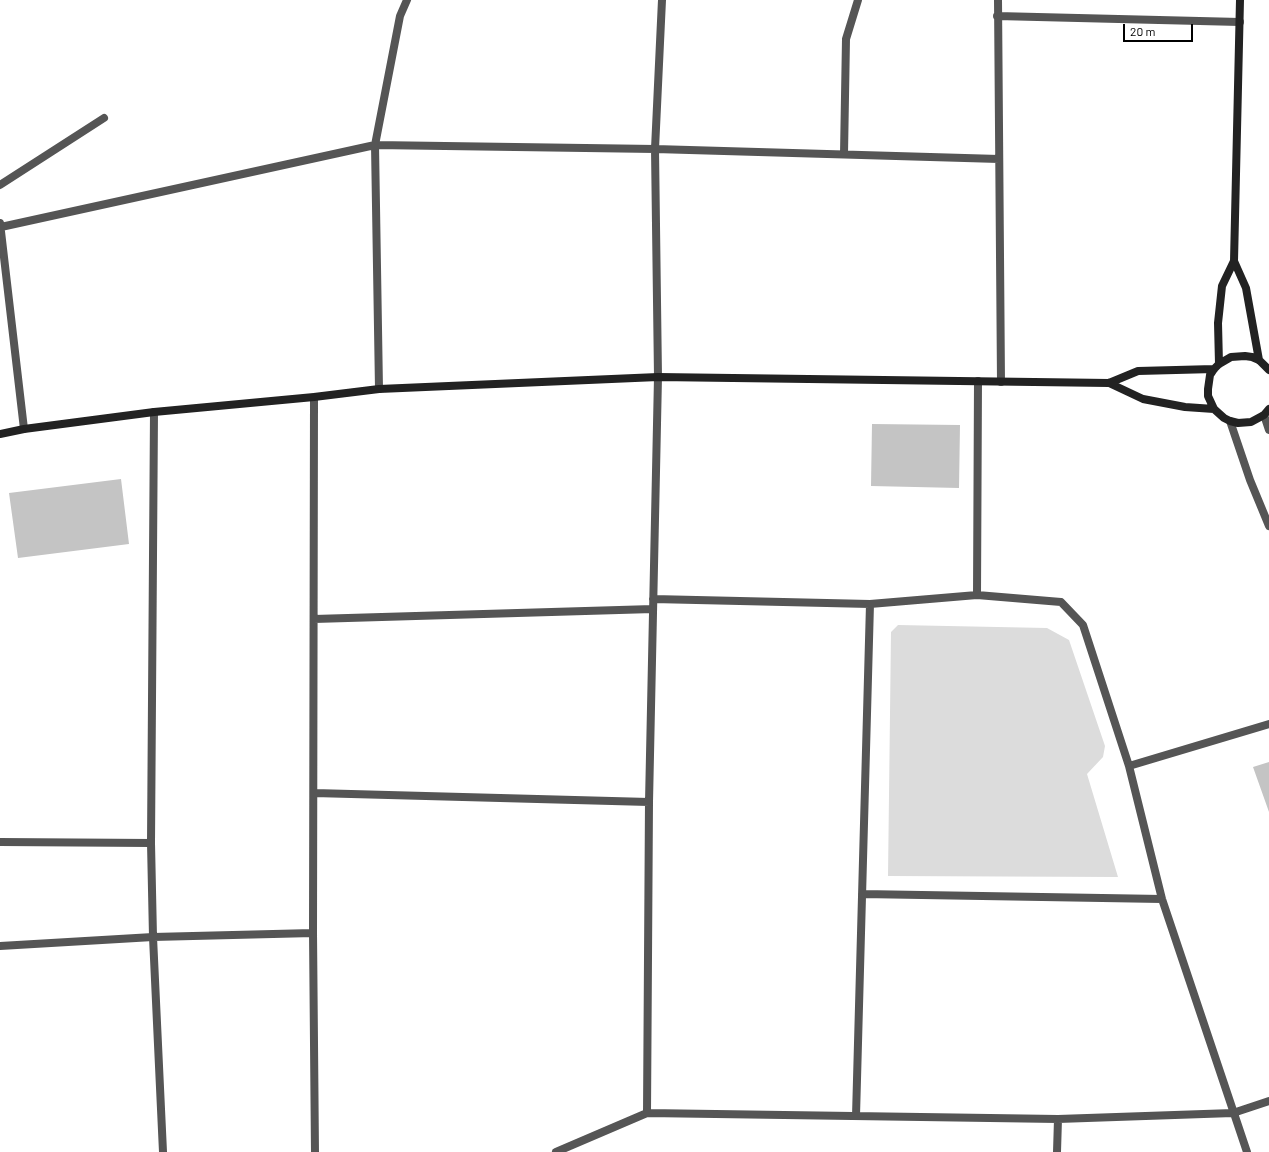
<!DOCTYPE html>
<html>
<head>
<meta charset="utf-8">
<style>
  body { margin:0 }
  #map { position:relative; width:1269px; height:1152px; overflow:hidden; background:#fff; font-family:Barlow,sans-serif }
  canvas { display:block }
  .scale { position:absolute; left:1123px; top:24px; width:70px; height:18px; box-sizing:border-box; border:2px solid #000; border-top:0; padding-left:5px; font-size:12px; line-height:14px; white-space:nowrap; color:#000; -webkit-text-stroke:3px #fff; paint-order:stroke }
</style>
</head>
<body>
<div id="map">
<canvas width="1269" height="1152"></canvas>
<div class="scale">20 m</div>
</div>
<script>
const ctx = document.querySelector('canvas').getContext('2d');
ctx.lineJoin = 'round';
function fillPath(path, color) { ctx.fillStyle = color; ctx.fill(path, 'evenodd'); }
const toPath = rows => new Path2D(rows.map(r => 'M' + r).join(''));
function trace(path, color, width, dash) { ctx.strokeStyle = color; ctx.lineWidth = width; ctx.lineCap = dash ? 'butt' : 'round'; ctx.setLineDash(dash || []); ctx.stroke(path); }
fillPath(toPath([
  [898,625,1047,628,1069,640,1105,746,1103,757,1087,774,1118,877,888,876,891,632]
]), '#dcdcdc');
fillPath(toPath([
  [872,424,960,425,959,488,871,486],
  [121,479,129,544,18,558,9,493],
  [1269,762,1269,812,1253,767]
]), '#c4c4c4');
trace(toPath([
  [998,0,1001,382],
  [997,16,1240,22],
  [844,154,846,39,858,0],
  [0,185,104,118],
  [0,223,24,429],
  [1,227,375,145,655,149,999,159],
  [379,389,375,145,400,16,407,0],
  [314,397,313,933,315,1152],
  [154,412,151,843,153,937,163,1152],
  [1264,415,1269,430],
  [1230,421,1250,480,1269,526],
  [977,595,978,381],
  [653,599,870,604,977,595,1061,602,1083,625,1129,766,1162,899,1247,1152],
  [314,619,653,609],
  [1129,766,1269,724],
  [314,793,649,802],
  [0,842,151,843],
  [862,894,1162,899],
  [0,946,153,937,313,933],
  [647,1113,649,802,658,377,655,149,662,0],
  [856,1116,870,604],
  [556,1152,647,1113,1058,1119,1233,1113,1269,1101],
  [1057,1152,1058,1119]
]), '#555', 8);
trace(toPath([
  [1234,261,1246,288,1259,360],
  [1219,364,1218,323,1222,286,1234,261,1240,0],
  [1269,370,1259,360,1252,357,1245,356,1231,357,1219,364,1214,369,1210,375,1208,389,1208,396,1214,409,1224,418,1230,421,1238,423,1251,422,1264,415,1269,409],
  [1109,383,1143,399,1185,407,1214,409],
  [0,434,24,429,154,412,314,397,379,389,658,377,1109,383,1138,371,1214,369]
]), '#222', 8);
</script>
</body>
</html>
